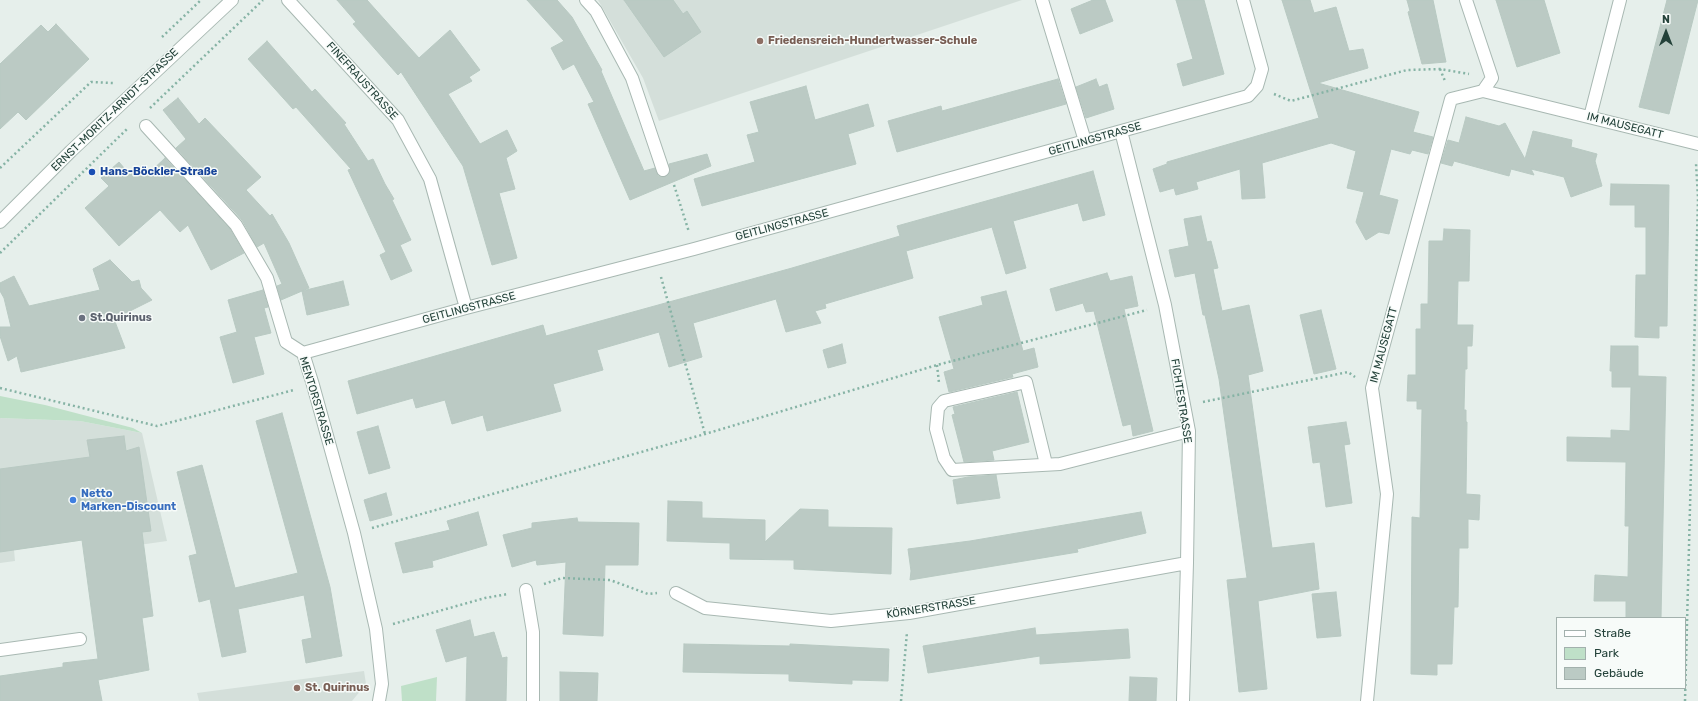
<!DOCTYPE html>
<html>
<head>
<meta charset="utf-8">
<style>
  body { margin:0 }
  #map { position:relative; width:1698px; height:701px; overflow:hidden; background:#e6efeb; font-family:Rubik,sans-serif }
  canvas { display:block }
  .legend { position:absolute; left:1556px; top:617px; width:130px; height:72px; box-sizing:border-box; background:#f7fbf9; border:1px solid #a3b1ad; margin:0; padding:5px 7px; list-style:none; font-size:12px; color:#24423a }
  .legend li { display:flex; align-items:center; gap:8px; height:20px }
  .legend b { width:20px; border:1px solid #a3b1ad }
  .north { position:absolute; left:1646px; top:12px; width:40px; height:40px; -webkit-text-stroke:3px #f7fbf9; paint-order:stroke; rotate:0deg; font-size:11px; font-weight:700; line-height:16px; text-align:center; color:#24423a }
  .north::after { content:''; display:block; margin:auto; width:14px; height:18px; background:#24423a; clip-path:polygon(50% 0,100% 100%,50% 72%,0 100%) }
</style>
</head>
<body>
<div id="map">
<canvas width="1698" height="701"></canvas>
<ul class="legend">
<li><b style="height:5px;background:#fff"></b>Straße</li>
<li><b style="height:11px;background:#bfe0c8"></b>Park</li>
<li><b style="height:11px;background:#bbcac4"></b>Gebäude</li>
</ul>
<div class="north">N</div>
</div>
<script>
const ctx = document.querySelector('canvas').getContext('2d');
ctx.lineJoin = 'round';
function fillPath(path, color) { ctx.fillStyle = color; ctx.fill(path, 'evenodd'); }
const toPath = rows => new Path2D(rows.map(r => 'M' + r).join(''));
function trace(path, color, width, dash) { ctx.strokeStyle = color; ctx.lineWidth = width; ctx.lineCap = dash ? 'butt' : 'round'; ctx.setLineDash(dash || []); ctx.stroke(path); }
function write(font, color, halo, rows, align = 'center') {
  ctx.font = font + ' Rubik,sans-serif'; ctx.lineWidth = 3; ctx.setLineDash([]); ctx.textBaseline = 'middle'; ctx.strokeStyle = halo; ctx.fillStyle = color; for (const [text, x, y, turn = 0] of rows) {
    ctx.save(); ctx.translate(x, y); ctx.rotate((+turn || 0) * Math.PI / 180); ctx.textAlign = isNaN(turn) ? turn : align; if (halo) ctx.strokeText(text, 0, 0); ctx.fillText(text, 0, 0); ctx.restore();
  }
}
fillPath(toPath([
  [598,0,1022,0,659,121,643,78],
  [0,418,80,421,142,433,167,541,139,545,136,533,14,550,15,561,0,563],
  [364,671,366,684,352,701,199,701,197,693]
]), '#d4dfda');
fillPath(toPath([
  [0,396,45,405,133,428,142,433,80,421,0,418],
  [437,677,436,701,402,701,401,686]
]), '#bfe0c8');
const building = toPath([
  [337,0,367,0,419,58,450,30,480,70,469,77,472,81,448,94,480,144,507,130,517,151,506,158,515,189,499,193,517,258,492,265,463,166,401,72,398,75,353,24,356,22,337,0],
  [527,0,557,0,572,17,602,70,601,71,644,171,655,168,658,176,665,177,670,172,669,164,707,154,711,166,630,200,588,104,594,102,574,64,563,70,551,48,564,41,527,0],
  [624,0,673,0,683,14,687,11,701,32,664,57,624,0],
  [1093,0,1105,0,1113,21,1080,34,1071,9,1093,0],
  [1176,0,1204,0,1224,74,1183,86,1177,64,1193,59,1176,0],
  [1282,0,1310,0,1314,13,1336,7,1349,51,1363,49,1368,68,1318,83,1419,112,1413,132,1433,137,1428,154,1412,150,1410,154,1391,149,1379,195,1398,200,1389,234,1379,232,1366,240,1356,222,1364,192,1347,188,1356,151,1331,143,1262,163,1265,198,1242,199,1240,169,1196,182,1198,189,1176,195,1174,188,1160,192,1153,169,1167,164,1167,162,1319,118,1282,0],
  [1407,0,1433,0,1446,62,1422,64,1408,12,1410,11,1407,0],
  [1496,0,1544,0,1560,53,1517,67,1496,0],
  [1667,0,1698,0,1669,114,1639,107,1667,0],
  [56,24,89,59,26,120,18,112,0,129,0,64,41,25,48,32,56,24],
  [267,41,312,92,315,89,346,123,344,124,368,161,373,159,385,184,394,199,392,200,411,240,400,245,412,271,391,280,380,255,386,252,348,170,351,169,296,107,293,109,248,59,267,41],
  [1058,79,1066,104,897,152,888,121,941,106,942,111,1058,79],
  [1096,79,1099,87,1107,84,1114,109,1086,118,1076,87,1096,79],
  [806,86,815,120,868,104,874,126,848,134,856,164,702,206,694,179,755,162,747,135,759,132,750,102,806,86],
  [178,98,199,124,205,118,261,177,246,190,270,216,272,214,289,243,309,288,281,300,277,286,282,284,264,243,257,247,242,220,176,148,186,139,163,110,178,98],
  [1466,117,1499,126,1505,123,1525,159,1533,131,1572,140,1571,147,1597,154,1595,161,1602,186,1571,197,1564,177,1531,169,1534,175,1511,169,1509,176,1454,161,1452,166,1441,163,1448,140,1459,143,1466,117],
  [165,158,230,229,244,253,211,270,188,225,180,232,160,210,119,246,85,208,109,186,101,178,119,162,130,175,140,166,147,175,165,158],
  [1093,171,1105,215,1083,221,1078,203,1013,221,1026,268,1006,274,992,227,906,251,913,278,825,304,826,308,815,311,821,323,786,332,776,299,693,323,702,357,669,367,659,332,597,350,603,370,553,384,561,411,487,431,483,415,452,424,445,400,416,408,413,398,357,414,348,381,543,325,546,336,792,268,900,236,897,226,1093,171],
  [1611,184,1669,185,1667,326,1659,326,1659,338,1635,337,1636,275,1646,275,1646,227,1635,227,1635,205,1610,205,1611,184],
  [1201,216,1207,242,1211,241,1218,268,1213,269,1222,311,1249,305,1263,371,1248,375,1272,548,1314,543,1319,589,1258,601,1267,689,1239,692,1227,580,1247,578,1219,379,1205,315,1203,315,1195,273,1175,277,1169,250,1189,246,1184,219,1201,216],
  [1444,229,1470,230,1469,281,1458,281,1457,325,1473,325,1472,346,1467,346,1467,369,1465,369,1464,410,1466,410,1466,422,1467,422,1466,494,1480,495,1479,520,1468,519,1468,548,1459,548,1458,607,1454,607,1452,664,1437,664,1437,675,1411,674,1412,517,1420,518,1422,409,1417,409,1417,401,1407,401,1408,375,1416,375,1416,329,1421,329,1421,304,1428,304,1429,241,1443,241,1444,229],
  [110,260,132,282,139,280,141,288,152,300,114,319,125,348,21,372,17,356,8,361,0,336,0,327,11,327,4,298,0,291,0,283,14,276,29,306,100,290,93,269,110,260],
  [1107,273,1110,281,1132,276,1138,306,1124,309,1153,431,1133,436,1131,424,1123,426,1094,311,1086,312,1083,303,1056,311,1050,289,1107,273],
  [343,281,349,305,307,315,302,291,343,281],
  [263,290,268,307,264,308,271,333,254,337,264,374,233,383,220,337,237,332,228,300,263,290],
  [1006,291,1023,351,1034,348,1038,367,1012,374,1013,377,949,392,944,372,954,369,939,317,983,305,981,297,1006,291],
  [1321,310,1336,369,1314,374,1300,315,1321,310],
  [842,344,846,363,828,368,823,350,842,344],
  [1611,346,1638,346,1638,376,1666,377,1661,618,1626,618,1626,601,1594,601,1595,575,1628,577,1629,526,1625,526,1626,462,1567,461,1567,437,1611,438,1611,430,1630,431,1631,387,1612,387,1612,371,1610,371,1611,346],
  [1017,392,1029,442,992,451,994,460,964,462,952,415,955,414,953,407,1017,392],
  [282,413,330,587,342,656,306,663,302,640,312,638,304,595,238,609,246,652,222,657,210,599,199,602,189,556,197,554,177,472,202,465,235,588,298,573,256,421,282,413],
  [1346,422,1350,444,1344,445,1352,503,1326,507,1320,462,1313,463,1308,427,1346,422],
  [378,426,390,468,369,474,357,432,378,426],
  [124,436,126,451,139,447,151,531,142,532,153,616,142,618,149,670,98,680,102,701,0,701,0,676,63,667,63,663,98,659,82,540,0,552,0,469,90,457,87,440,124,436],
  [996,475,1000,498,957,504,953,480,968,477,996,475],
  [386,493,392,515,370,521,364,500,386,493],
  [668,501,702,502,702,518,765,520,765,542,800,509,828,510,828,527,892,528,891,574,794,569,794,560,730,559,730,543,667,541,668,501],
  [478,512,487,545,432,561,433,567,403,573,395,543,450,530,447,521,478,512],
  [1141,512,1146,533,1077,549,1078,552,910,580,911,571,908,549,970,541,1141,512],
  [577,518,578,522,639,523,638,565,605,565,603,636,563,634,566,562,537,565,536,560,512,567,503,535,532,528,532,523,577,518],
  [1336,592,1341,636,1317,638,1312,594,1336,592],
  [470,620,474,637,494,632,502,658,507,657,506,701,466,701,467,656,446,662,436,630,470,620],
  [1035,628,1036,635,1128,629,1130,658,1040,664,1040,656,928,673,923,646,1035,628],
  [684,644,790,646,790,644,889,649,888,681,852,680,852,684,789,681,789,674,683,672,684,644],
  [560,672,598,673,597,701,560,701,560,672],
  [1130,677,1157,678,1156,701,1129,701,1130,677]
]);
fillPath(building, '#bbcac4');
trace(building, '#b8c9c2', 1);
const minor = toPath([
  [288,0,398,120,430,179,466,308],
  [586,0,596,11,632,78,663,170],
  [1042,0,1085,141],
  [1466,0,1492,78,1483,91],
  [1590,117,1620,0],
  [146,126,236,225,267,278,286,342,303,353,313,385,354,533,376,629,382,684,379,701],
  [1121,131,1165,305,1189,431,1187,563,1183,701],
  [0,222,71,151,232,0],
  [303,353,466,308,694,249,1248,96,1257,86,1262,69,1243,0],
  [1046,464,1026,382,944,401,938,408,936,429,944,458,952,470,1060,464,1189,431],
  [526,590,533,632,533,701],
  [676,593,705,608,831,621,909,613,1187,563],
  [0,650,80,639],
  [1367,701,1387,494,1372,388,1451,99,1483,91,1698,144]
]);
trace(minor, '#a8b8b2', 14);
trace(toPath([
  [162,37,201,0],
  [1440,69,1445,81],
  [1274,94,1291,101,1407,70,1440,69,1469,74],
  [150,108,263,0],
  [0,168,91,82,113,83],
  [674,185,689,232],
  [0,253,127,129],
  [661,277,705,434],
  [937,365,939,383],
  [0,388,157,426,294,390],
  [1203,402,1348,372,1355,377],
  [372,528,705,434,937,365,1147,310],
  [544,584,562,578,610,580,648,594,657,593],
  [393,624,485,598,508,594],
  [901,701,907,632],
  [1685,701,1698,198,1696,163]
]), '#86b3a5', 2.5, [2, 3]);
trace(minor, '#fff', 12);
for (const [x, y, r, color] of [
  [760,41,4,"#8d6e63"],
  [92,172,4,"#1a4fb4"],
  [82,318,4,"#6b7280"],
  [73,500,4,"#3f7fe0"],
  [297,688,4,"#8d6e63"]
]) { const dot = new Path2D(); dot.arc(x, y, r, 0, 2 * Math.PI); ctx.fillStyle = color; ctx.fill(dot); trace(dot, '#f7fbf9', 1.5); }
write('bold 11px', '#785e54', '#f7fbf9', [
  ["Friedensreich-Hundertwasser-Schule",768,41],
  ["St. Quirinus",305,688]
], 'left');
write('11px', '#24423a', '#f7fbf9', [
  ["FINEFRAUSTRASSE",362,81,48],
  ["ERNST-MORITZ-ARNDT-STRASSE",115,110,-44],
  ["IM MAUSEGATT",1625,126,14],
  ["GEITLINGSTRASSE",1095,139,-16],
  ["GEITLINGSTRASSE",782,225,-15],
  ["GEITLINGSTRASSE",469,308,-15],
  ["IM MAUSEGATT",1384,345,-75],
  ["MENTORSTRASSE",316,401,73],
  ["FICHTESTRASSE",1181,401,81],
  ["KÖRNERSTRASSE",931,608,-9]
]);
write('bold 11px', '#164399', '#f7fbf9', [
  ["Hans-Böckler-Straße",100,172]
], 'left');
write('bold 11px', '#5b616d', '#f7fbf9', [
  ["St.Quirinus",90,318]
], 'left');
write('bold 11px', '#366cbe', '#f7fbf9', [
  ["Netto",81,494],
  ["Marken-Discount",81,507]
], 'left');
</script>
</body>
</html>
